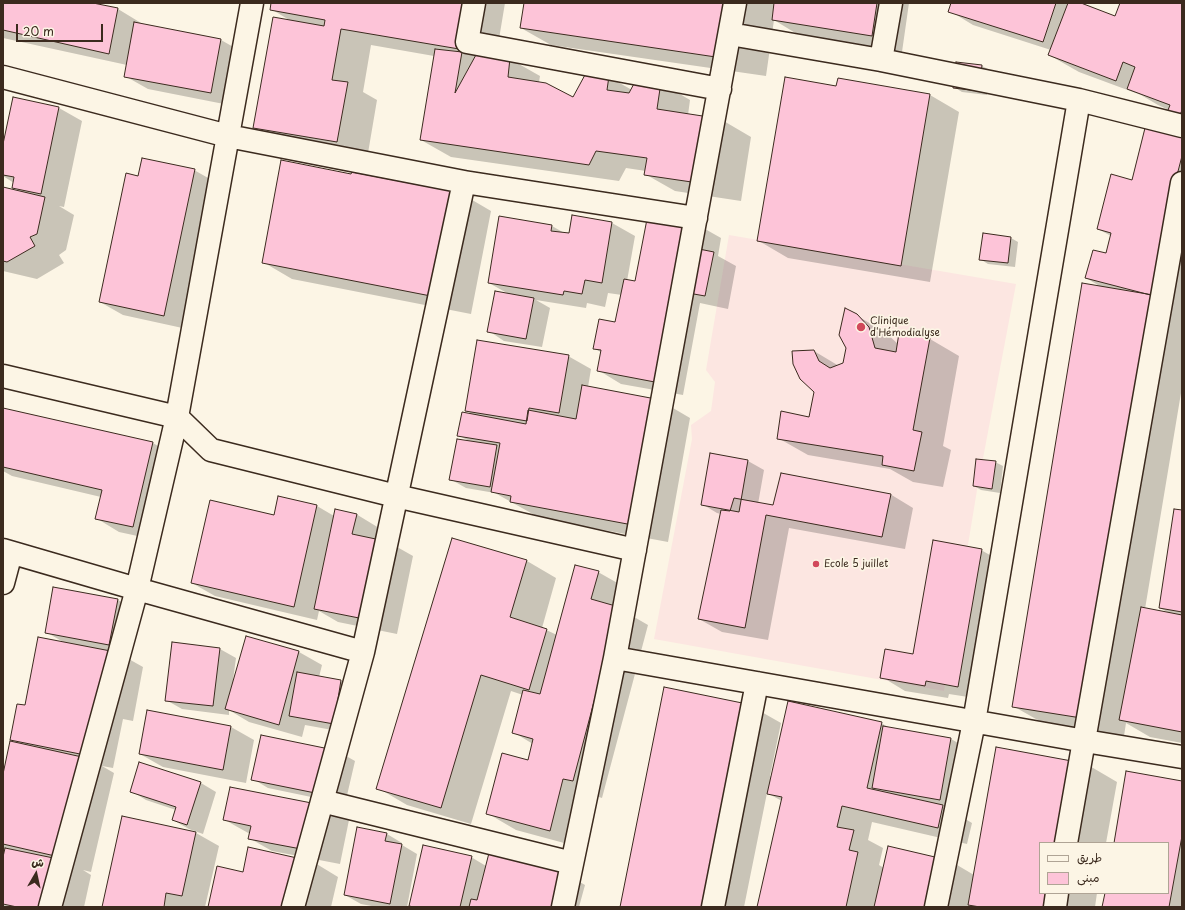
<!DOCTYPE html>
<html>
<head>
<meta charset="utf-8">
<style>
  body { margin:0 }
  #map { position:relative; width:1185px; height:910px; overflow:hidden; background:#fcf5e5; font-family:"Playpen Sans","Playpen Sans Arabic",sans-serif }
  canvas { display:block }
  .frame { position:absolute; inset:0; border:4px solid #3b2a1e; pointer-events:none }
  .legend { position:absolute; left:1039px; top:842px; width:130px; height:52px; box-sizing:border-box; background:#fcf5e5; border:1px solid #afa495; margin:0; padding:5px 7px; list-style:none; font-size:12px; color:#3b2a1e }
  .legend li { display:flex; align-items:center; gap:8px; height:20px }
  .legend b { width:20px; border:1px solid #afa495 }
  .north { position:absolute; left:16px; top:854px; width:40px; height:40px; -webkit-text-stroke:3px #fcf5e5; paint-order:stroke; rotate:9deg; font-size:11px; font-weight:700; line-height:16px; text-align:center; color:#3b2a1e }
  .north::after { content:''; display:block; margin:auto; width:14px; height:18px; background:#3b2a1e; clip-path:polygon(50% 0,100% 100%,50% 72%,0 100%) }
  .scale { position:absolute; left:16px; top:24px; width:87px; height:18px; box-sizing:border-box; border:2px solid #3b2a1e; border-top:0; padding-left:5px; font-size:12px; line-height:14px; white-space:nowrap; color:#3b2a1e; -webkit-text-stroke:3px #fcf5e5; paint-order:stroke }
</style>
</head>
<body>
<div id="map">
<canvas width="1185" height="910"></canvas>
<div class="frame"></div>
<ul class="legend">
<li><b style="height:5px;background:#fcf5e5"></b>طريق</li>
<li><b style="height:11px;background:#fdc4d8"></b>مبنى</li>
</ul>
<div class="north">ش</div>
<div class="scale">20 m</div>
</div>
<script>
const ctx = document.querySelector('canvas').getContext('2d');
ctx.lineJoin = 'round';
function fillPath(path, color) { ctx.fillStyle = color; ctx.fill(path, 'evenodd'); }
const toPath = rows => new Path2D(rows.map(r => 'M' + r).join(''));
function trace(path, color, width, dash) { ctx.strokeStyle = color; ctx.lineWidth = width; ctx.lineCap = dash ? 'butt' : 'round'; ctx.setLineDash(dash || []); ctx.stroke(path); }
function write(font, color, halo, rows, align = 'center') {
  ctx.font = font + ' "Playpen Sans",sans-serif'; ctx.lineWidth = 3.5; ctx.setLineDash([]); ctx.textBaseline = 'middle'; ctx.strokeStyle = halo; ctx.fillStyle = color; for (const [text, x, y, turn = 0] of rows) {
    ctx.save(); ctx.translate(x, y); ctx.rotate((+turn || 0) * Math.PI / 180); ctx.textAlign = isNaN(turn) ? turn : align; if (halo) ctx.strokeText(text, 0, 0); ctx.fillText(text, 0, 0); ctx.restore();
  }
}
fillPath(toPath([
  [729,235,1016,284,977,490,944,691,654,639,692,439,691,425,711,411,715,382,706,370]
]), '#fce6e1');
fillPath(toPath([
  [3,3,89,3,118,9,141,23,140,24,221,40,244,53,234,106,148,89,125,76,127,65,3,38],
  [272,3,505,3,496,57,510,59,540,76,539,82,573,98,609,77,632,90,661,83,690,100,688,115,722,120,751,137,741,201,675,191,645,174,646,171,626,168,619,181,451,157,421,140,434,56,371,45,363,92,377,100,367,159,284,144,255,127,291,21,271,9],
  [525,3,909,3,902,52,802,37,774,20,766,76,551,45,521,28],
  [952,3,1081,3,1116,17,1121,3,1182,3,1182,133,1169,110,1158,105,1141,95,1079,72,1049,55,1051,50,973,25,950,11],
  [957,63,982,66,990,70,987,95,962,92,954,87],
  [839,79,930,95,959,112,930,282,788,258,759,241,837,87],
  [14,98,59,108,82,121,64,207,59,206,74,215,66,250,59,255,64,263,37,279,3,271,3,188,20,191,13,187,14,183,3,176,3,149],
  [1182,134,1182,387,1145,609,1169,613,1160,608,1182,511,1182,743,1150,737,1126,723,1124,736,1043,723,1013,706,1103,288,1086,278,1107,254,1111,236,1098,229,1133,181],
  [194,170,217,183,187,329,123,315,100,302,139,177],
  [462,194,491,211,471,314,292,279,263,262],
  [612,223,635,236,627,281,636,282,698,225,721,238,718,256,736,266,728,309,700,303,683,395,621,384,598,370,602,353,594,348,616,323,622,295,608,293,605,307,587,303,586,308,536,300,550,308,542,347,504,341,489,331,507,293,489,283,552,226,566,234],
  [1011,238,1018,242,1015,267,988,264,980,259],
  [856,315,886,333,898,344,900,334,930,339,959,356,943,446,951,450,943,487,913,482,890,469,808,455,778,438,809,418,815,391,814,351,839,366,844,364],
  [568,356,591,369,588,387,661,401,690,418,668,542,540,518,495,493,466,488,450,479,469,441,458,435,473,415,466,410],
  [3,409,153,443,176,457,156,540,119,532,96,518,101,497,12,476,3,471],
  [711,454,748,461,764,470,758,504,774,506,890,494,913,508,905,549,789,528,768,640,722,632,699,619,721,514,717,513,702,504],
  [995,462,1003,466,1000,493,981,490,974,486],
  [279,497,317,506,334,516,356,514,379,528,390,543,413,556,397,634,338,622,319,611,317,620,215,596,192,583,275,516],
  [453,539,527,561,556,578,542,628,557,635,598,572,628,589,622,610,648,625,602,798,593,795,579,847,516,830,487,813,528,761,533,744,513,732,523,695,511,691,471,824,407,805,378,788],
  [981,550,1004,563,981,699,949,694,948,698,905,691,882,677,914,655],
  [54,588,118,600,133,609,118,653,143,667,133,721,123,719,113,768,102,766,114,773,91,872,83,870,91,875,84,907,3,907,3,861,6,850,3,848,3,779,18,743,11,739,26,707,65,643,46,632],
  [247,637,299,652,322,665,319,677,341,681,357,690,349,733,305,725,302,737,249,722,229,710,229,715,182,709,166,700,173,643,220,649,236,658,233,680,234,681],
  [751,706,781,723,770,776,772,777,881,723,890,728,951,739,974,752,950,810,972,823,967,844,872,822,868,840,883,848,879,865,884,868,952,862,974,875,1088,765,1117,782,1106,843,1040,843,1040,893,1097,893,1095,907,758,907,782,801,767,793,744,907,621,907],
  [231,727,254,740,246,783,163,767,140,754],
  [339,752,355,761,345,804,268,788,253,779],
  [140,763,201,783,216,792,203,834,189,829,173,820,176,810,146,800,131,791],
  [1182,782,1182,907,1103,907,1106,893,1168,893,1168,843,1115,843],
  [326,807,349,820,340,864,272,851,249,838,250,834,225,820],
  [196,833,219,846,205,907,189,906,189,907,103,907],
  [387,834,402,843,402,845,417,854,407,907,377,907,361,904,345,895],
  [471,857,486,866,562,872,585,885,579,907,413,907,410,905],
  [315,863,338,877,331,907,209,907,244,873]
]), '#0003');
const building = toPath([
  [3,3,93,3,118,8,109,54,3,30,3,3],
  [271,3,473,3,465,50,341,29,332,80,348,82,337,142,253,128,273,17,324,26,325,20,270,10,271,3],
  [524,3,745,3,736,60,520,28,524,3],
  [774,3,877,3,872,36,772,20,774,3],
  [951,3,1056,3,1043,42,948,12,951,3],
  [1068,3,1081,3,1115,16,1120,3,1182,3,1182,110,1175,128,1163,123,1170,105,1127,89,1135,67,1123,62,1116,81,1048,55,1068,3],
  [134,22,221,39,211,93,124,77,134,22],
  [435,49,462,52,455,93,477,53,510,58,508,77,546,83,573,97,586,73,609,76,607,90,629,93,637,78,661,82,657,109,722,119,712,185,644,175,647,158,596,151,589,165,420,140,435,49],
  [956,62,982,65,979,91,953,88,956,62],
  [785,77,836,86,838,78,930,94,901,266,757,241,785,77],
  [13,97,59,107,41,194,12,188,14,177,3,175,3,144,13,97],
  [1146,124,1182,133,1182,156,1176,179,1162,298,1085,278,1093,250,1106,253,1111,233,1097,229,1111,174,1132,180,1146,124],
  [142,158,195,169,164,316,99,302,126,173,138,176,142,158],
  [281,160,351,174,352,172,462,193,441,298,262,263,281,160],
  [3,187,45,197,37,234,30,237,35,246,7,262,3,261,3,187],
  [648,214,699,224,694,248,714,252,705,296,677,291,660,383,597,371,601,350,593,349,599,319,615,322,624,279,635,281,648,214],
  [572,215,612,222,602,283,585,280,582,294,564,291,563,295,488,283,499,216,552,225,551,231,569,233,572,215],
  [983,233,1011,237,1008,263,979,260,983,233],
  [1082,283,1165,297,1094,720,1012,707,1082,283],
  [495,291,534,298,526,339,487,332,495,291],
  [845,308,857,314,869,327,875,348,896,352,899,333,930,338,913,430,922,432,914,471,882,465,883,456,777,439,781,411,809,417,814,392,800,379,793,364,792,351,814,350,819,361,830,368,843,363,846,348,839,335,845,308],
  [477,340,569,355,559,413,529,408,527,421,465,411,477,340],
  [582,385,661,400,638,526,510,502,511,496,491,492,500,443,457,436,462,412,526,424,528,410,576,419,582,385],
  [3,408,153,442,133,527,95,519,102,490,3,467,3,408],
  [457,439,497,445,490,487,449,480,457,439],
  [710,453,748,460,739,512,701,505,710,453],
  [976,459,996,461,992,489,973,486,976,459],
  [781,473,891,494,882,537,766,515,745,628,698,619,721,510,730,511,734,498,773,505,781,473],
  [278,496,317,505,294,607,191,583,210,500,274,515,278,496],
  [335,509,357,514,352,534,390,542,374,621,314,609,335,509],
  [1174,509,1182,510,1182,612,1159,608,1174,509],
  [452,538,527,560,510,617,547,629,529,690,481,675,441,808,376,789,452,538],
  [933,540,982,549,958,687,926,681,925,686,880,678,885,649,913,654,933,540],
  [575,565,599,571,591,599,619,607,573,781,563,779,550,831,486,814,502,753,528,760,533,739,512,733,523,690,540,694,575,565],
  [53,587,118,599,109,645,45,633,53,587],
  [1141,607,1182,615,1182,732,1119,720,1141,607],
  [246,636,299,651,279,725,225,709,246,636],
  [38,637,121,653,90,756,10,740,17,704,25,705,38,637],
  [172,642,220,648,213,706,165,701,172,642],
  [297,672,341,680,334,724,289,716,297,672],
  [664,687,752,705,712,907,620,907,664,687],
  [788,701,882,722,867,788,943,805,938,828,842,806,837,827,854,830,849,850,858,852,846,907,757,907,782,797,767,794,788,701],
  [147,710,231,726,223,770,139,754,147,710],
  [883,726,951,738,940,800,872,788,883,726],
  [261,735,339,751,330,796,251,780,261,735],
  [10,741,91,759,68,859,3,844,3,774,10,741],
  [996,747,1088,764,1074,843,1040,843,1040,893,1065,893,1063,907,980,907,968,905,996,747],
  [139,762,201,782,187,825,172,820,176,807,130,792,139,762],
  [1126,771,1182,781,1182,836,1169,907,1102,907,1105,893,1168,893,1168,843,1114,843,1126,771],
  [230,787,327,806,317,852,248,839,251,826,223,820,230,787],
  [122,816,196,832,182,896,166,893,164,907,102,907,122,816],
  [357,827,387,833,385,841,402,844,390,904,344,895,357,827],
  [423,845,472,856,460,907,414,907,409,906,423,845],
  [888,846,952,861,941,907,874,907,888,846],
  [248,847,315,862,305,907,208,907,217,866,243,872,248,847],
  [5,848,68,861,58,907,17,907,3,904,3,857,5,848],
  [489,853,562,871,553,907,469,907,471,899,477,900,489,853]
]);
fillPath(building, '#fdc4d8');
trace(building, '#3b2a1e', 1);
const minor = toPath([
  [474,3,467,42,720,89],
  [730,34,881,60,1079,100,1182,126],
  [881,60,891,3],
  [3,77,228,136,464,182,696,218],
  [3,376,177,417,211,450,396,496,635,550],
  [3,550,137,589,363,652],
  [3,583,11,553],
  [615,658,1085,741,1182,757],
  [322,801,572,863],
  [1066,843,1182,183],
  [50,907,137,589,177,417,252,3],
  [293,907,363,652,464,182],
  [563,907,615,658,735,3],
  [713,907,757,683],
  [936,907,974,722,1079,100],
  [1055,907,1057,893]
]);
trace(minor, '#3b2a1e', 25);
trace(minor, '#fcf5e5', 22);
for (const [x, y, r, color] of [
  [861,327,5,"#d1495b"],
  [816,564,4,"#d1495b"]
]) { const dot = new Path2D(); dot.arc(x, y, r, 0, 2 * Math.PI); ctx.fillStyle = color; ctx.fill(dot); trace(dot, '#fcf5e5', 1.5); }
write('10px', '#3b2a1e', '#fcf5e5', [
  ["Clinique",870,321],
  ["d'Hémodialyse",870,333],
  ["Ecole 5 juillet",824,564]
], 'left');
</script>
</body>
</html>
